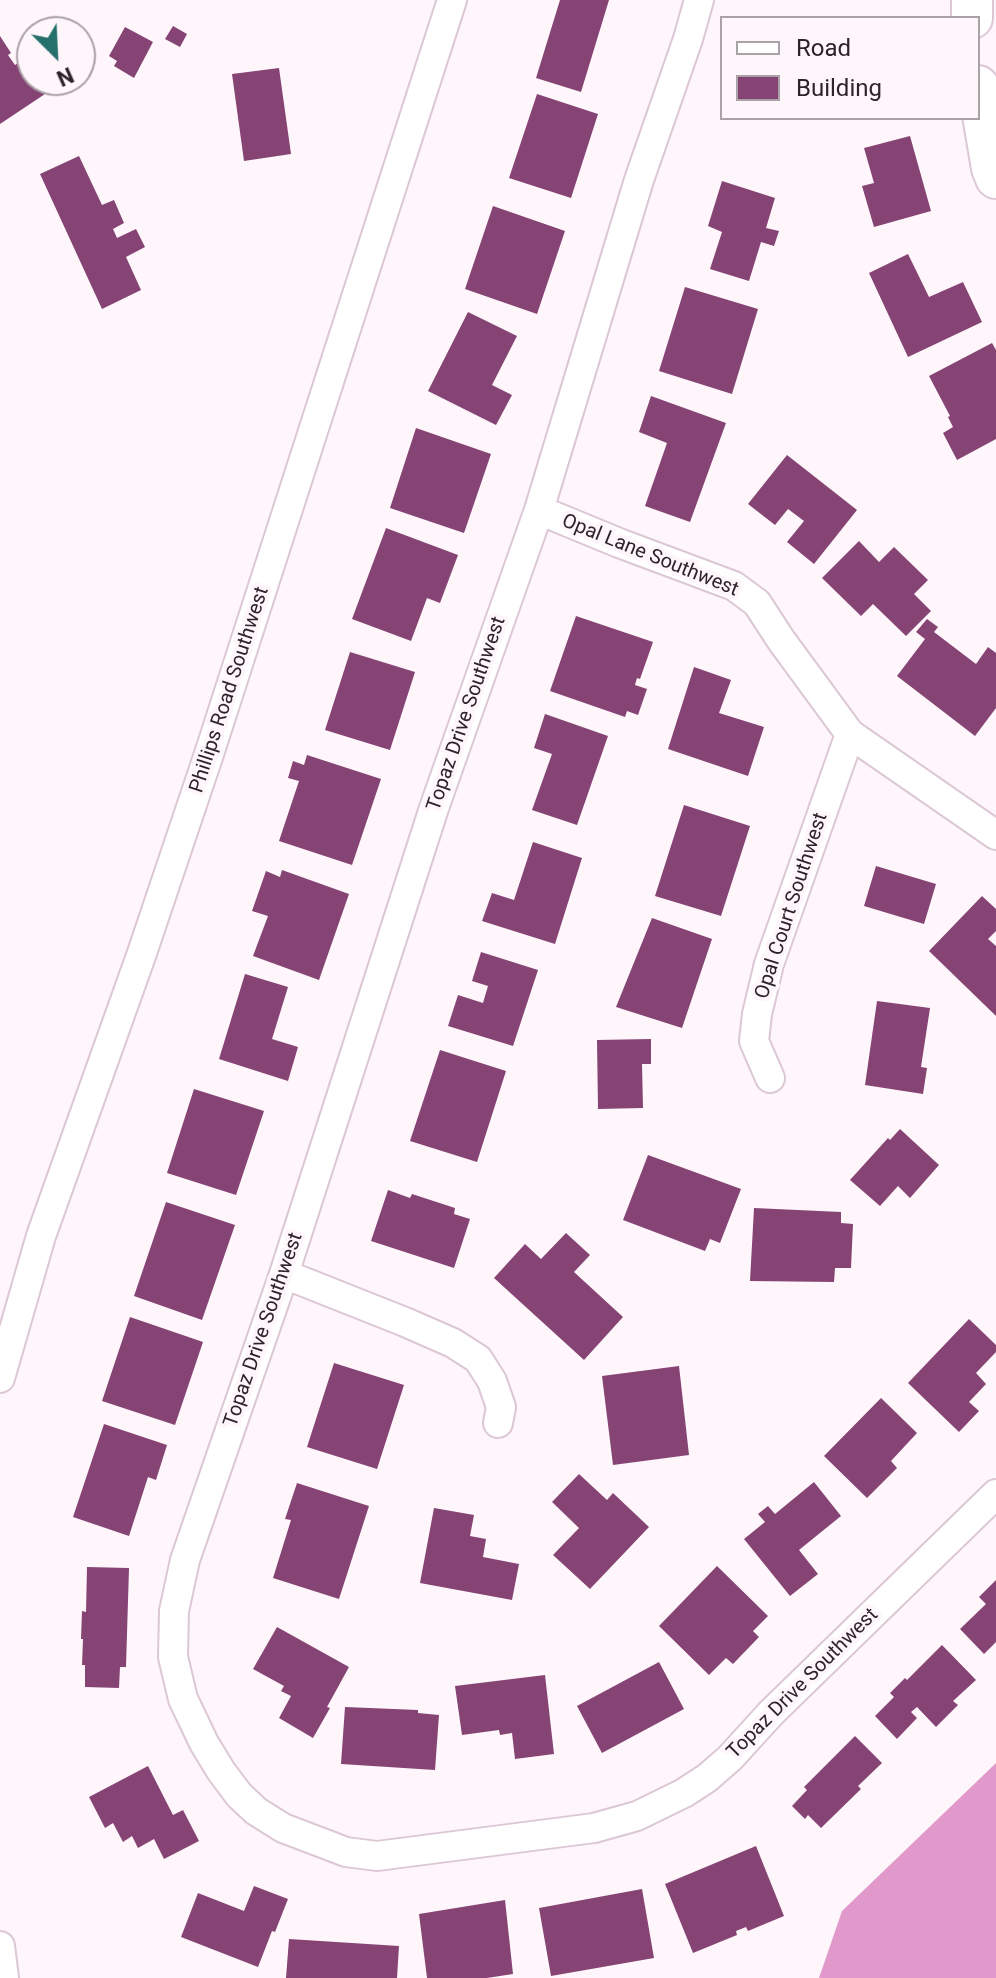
<!DOCTYPE html>
<html>
<head>
<meta charset="utf-8">
<style>
  body { margin:0 }
  #map { position:relative; width:996px; height:1978px; overflow:hidden; background:#fef6fb; font-family:Roboto,sans-serif }
  canvas { display:block }
  .legend { position:absolute; left:720px; top:16px; width:260px; height:104px; box-sizing:border-box; background:#fef6fb; border:2px solid #aaa2a7; margin:0; padding:10px 14px; list-style:none; font-size:24px; color:#2c2429 }
  .legend li { display:flex; align-items:center; gap:16px; height:40px }
  .legend b { width:40px; border:2px solid #aaa2a7 }
  .north { position:absolute; left:16px; top:16px; width:80px; height:80px; box-sizing:border-box; background:#fef6fb; border:2px solid #aaa2a7; border-radius:50%; rotate:156deg; font-size:22px; font-weight:700; line-height:32px; text-align:center; color:#2c2429 }
  .north::after { content:''; display:block; margin:auto; width:28px; height:36px; background:#26706b; clip-path:polygon(50% 0,100% 100%,50% 72%,0 100%) }
</style>
</head>
<body>
<div id="map">
<canvas width="996" height="1978"></canvas>
<ul class="legend">
<li><b style="height:10px;background:#fff"></b>Road</li>
<li><b style="height:22px;background:#864474"></b>Building</li>
</ul>
<div class="north">N</div>
</div>
<script>
const ctx = document.querySelector('canvas').getContext('2d');
ctx.lineJoin = 'round';
function fillPath(path, color) { ctx.fillStyle = color; ctx.fill(path, 'evenodd'); }
const toPath = rows => new Path2D(rows.map(r => 'M' + r).join(''));
function trace(path, color, width, dash) { ctx.strokeStyle = color; ctx.lineWidth = width; ctx.lineCap = dash ? 'butt' : 'round'; ctx.setLineDash(dash || []); ctx.stroke(path); }
function write(font, color, halo, rows, align = 'center') {
  ctx.font = font + ' Roboto,sans-serif'; ctx.lineWidth = 8; ctx.setLineDash([]); ctx.textBaseline = 'middle'; ctx.strokeStyle = halo; ctx.fillStyle = color; for (const [text, x, y, turn = 0] of rows) {
    ctx.save(); ctx.translate(x, y); ctx.rotate((+turn || 0) * Math.PI / 180); ctx.textAlign = isNaN(turn) ? turn : align; if (halo) ctx.strokeText(text, 0, 0); ctx.fillText(text, 0, 0); ctx.restore();
  }
}
fillPath(toPath([
  [996,1763,996,1978,819,1978,842,1911]
]), '#e198cb');
fillPath(toPath([
  [560,0,609,0,581,92,536,78],
  [173,26,187,34,180,47,165,39],
  [125,27,153,42,134,78,114,66,117,61,109,56],
  [0,36,11,53,8,55,15,65,32,54,32,80,66,80,0,124],
  [279,68,291,154,244,161,232,74],
  [537,94,598,114,571,198,509,178],
  [910,136,931,211,874,227,862,186,874,183,864,148],
  [79,156,102,205,114,200,124,223,113,229,117,238,136,229,145,247,126,257,141,290,102,309,40,174],
  [722,181,775,198,766,228,779,231,774,246,761,242,749,281,710,269,722,232,708,226],
  [493,206,565,231,537,314,465,289],
  [908,254,929,297,963,282,982,322,908,357,869,273],
  [685,287,758,309,732,394,659,371],
  [468,312,517,336,492,385,512,395,496,425,428,391],
  [992,343,996,350,996,439,957,460,943,433,953,427,948,417,950,416,929,376],
  [651,396,726,423,690,522,645,506,667,443,639,432],
  [416,428,491,454,464,533,390,508],
  [787,455,857,510,814,564,787,542,804,521,788,509,775,525,748,504],
  [386,528,458,555,440,603,427,598,411,641,352,619],
  [859,541,879,562,894,547,928,580,914,594,931,611,906,636,873,604,861,616,822,578],
  [576,616,653,642,640,679,637,678,635,685,647,689,638,715,627,711,625,717,550,691],
  [927,619,938,627,934,632,976,664,988,647,996,653,996,708,975,736,897,676,925,639,916,632],
  [350,652,415,672,390,750,325,730],
  [694,667,731,680,719,713,764,727,748,776,668,749],
  [545,714,608,736,577,825,532,810,552,754,534,748],
  [307,755,381,779,352,865,279,841,299,781,288,778,293,761,304,765],
  [684,805,750,826,721,916,655,896],
  [533,842,582,858,555,944,482,921,492,893,514,900],
  [876,866,936,884,924,924,864,906],
  [282,870,349,894,319,980,253,956,268,916,252,911,266,871,280,877],
  [982,896,996,909,996,931,988,939,996,946,996,1016,929,951],
  [652,918,712,939,682,1028,616,1007],
  [481,952,538,970,513,1046,448,1026,458,995,483,1003,488,986,472,981],
  [245,974,288,987,272,1039,298,1047,288,1081,219,1059],
  [877,1001,930,1008,921,1067,927,1068,923,1094,865,1085],
  [651,1039,651,1064,642,1064,643,1108,598,1109,597,1040],
  [440,1050,506,1071,477,1162,410,1141],
  [194,1089,264,1111,236,1195,167,1173],
  [900,1129,939,1165,910,1198,898,1186,880,1206,850,1180,888,1138,890,1140],
  [648,1155,741,1189,720,1243,710,1239,705,1251,623,1220],
  [388,1190,410,1198,412,1194,455,1208,454,1214,470,1219,454,1268,371,1241],
  [166,1202,235,1225,202,1320,134,1296],
  [754,1208,841,1212,841,1223,853,1224,851,1268,835,1268,834,1282,750,1281],
  [566,1233,590,1255,574,1272,623,1317,584,1360,494,1278,525,1244,541,1259],
  [130,1317,203,1342,175,1425,102,1401],
  [969,1319,996,1345,996,1352,976,1373,986,1384,969,1402,979,1411,959,1432,908,1383],
  [334,1363,404,1385,377,1469,307,1447],
  [679,1366,689,1455,613,1465,602,1376],
  [881,1398,917,1433,891,1461,897,1468,867,1498,824,1456],
  [104,1424,167,1445,156,1480,148,1477,129,1536,73,1517],
  [579,1474,607,1500,613,1493,649,1527,590,1589,553,1555,579,1528,552,1502],
  [814,1482,841,1516,799,1550,818,1574,790,1596,744,1539,765,1522,758,1514,768,1506,775,1514],
  [297,1483,369,1506,339,1599,273,1578,291,1520,285,1519],
  [434,1508,474,1515,470,1536,486,1539,483,1557,519,1564,512,1600,420,1583],
  [717,1566,768,1616,753,1631,759,1637,733,1664,726,1658,709,1675,659,1626],
  [87,1567,129,1568,126,1667,120,1667,119,1688,85,1687,85,1665,82,1665,83,1639,81,1639,82,1611,86,1612],
  [996,1580,996,1642,984,1654,960,1629,986,1604,979,1597],
  [277,1627,349,1667,327,1707,330,1708,313,1738,279,1718,291,1696,281,1691,284,1686,253,1669],
  [942,1645,976,1680,953,1701,958,1705,936,1727,917,1707,911,1712,917,1718,897,1739,875,1716,894,1697,890,1693,905,1678,907,1680],
  [659,1662,684,1709,602,1753,577,1706],
  [545,1675,554,1754,515,1759,512,1733,500,1735,499,1730,462,1735,455,1686],
  [345,1707,418,1710,418,1713,439,1715,435,1770,341,1764],
  [855,1736,882,1763,858,1786,861,1789,821,1828,808,1815,805,1819,792,1806,807,1790,804,1787],
  [148,1766,173,1815,183,1810,199,1841,164,1859,154,1839,138,1848,132,1836,123,1842,113,1823,105,1828,89,1797],
  [756,1846,784,1916,748,1931,746,1927,736,1931,737,1935,693,1953,665,1884],
  [254,1886,288,1899,275,1932,272,1931,258,1967,181,1937,198,1893,244,1911],
  [642,1889,654,1958,551,1976,539,1908],
  [505,1900,513,1974,487,1978,427,1978,419,1914],
  [289,1939,399,1946,397,1978,286,1978]
]), '#864474');
const street = toPath([
  [699,0,688,39,639,180,539,510,434,808,284,1274,185,1560,174,1611,173,1657,183,1699,204,1743,221,1771,239,1795,256,1811,283,1828,346,1852,377,1856,594,1828,637,1816,684,1793,707,1778,730,1758,771,1713,996,1494],
  [539,510,619,543,734,586,757,603,781,640,850,734,996,835],
  [770,1078,754,1041,757,1014,769,964,850,734],
  [284,1274,405,1322,453,1343,478,1359,492,1381,501,1407,498,1423],
  [0,1378,41,1236,142,953,209,754,452,0],
  [0,1946,4,1978]
]);
const secondary = toPath([
  [972,18,972,0],
  [978,86,992,168,996,178]
]);
trace(street, '#dcc7d5', 32);
trace(secondary, '#dcc7d5', 44);
trace(street, '#fff', 28);
trace(secondary, '#fff', 40);
write('20px', '#2c2429', '#fef6fb', [
  ["Opal Lane Southwest",650,556,22],
  ["Phillips Road Southwest",230,690,-72],
  ["Topaz Drive Southwest",467,714,-71],
  ["Opal Court Southwest",792,906,-72],
  ["Topaz Drive Southwest",264,1330,-71],
  ["Topaz Drive Southwest",803,1684,-45]
]);
</script>
</body>
</html>
